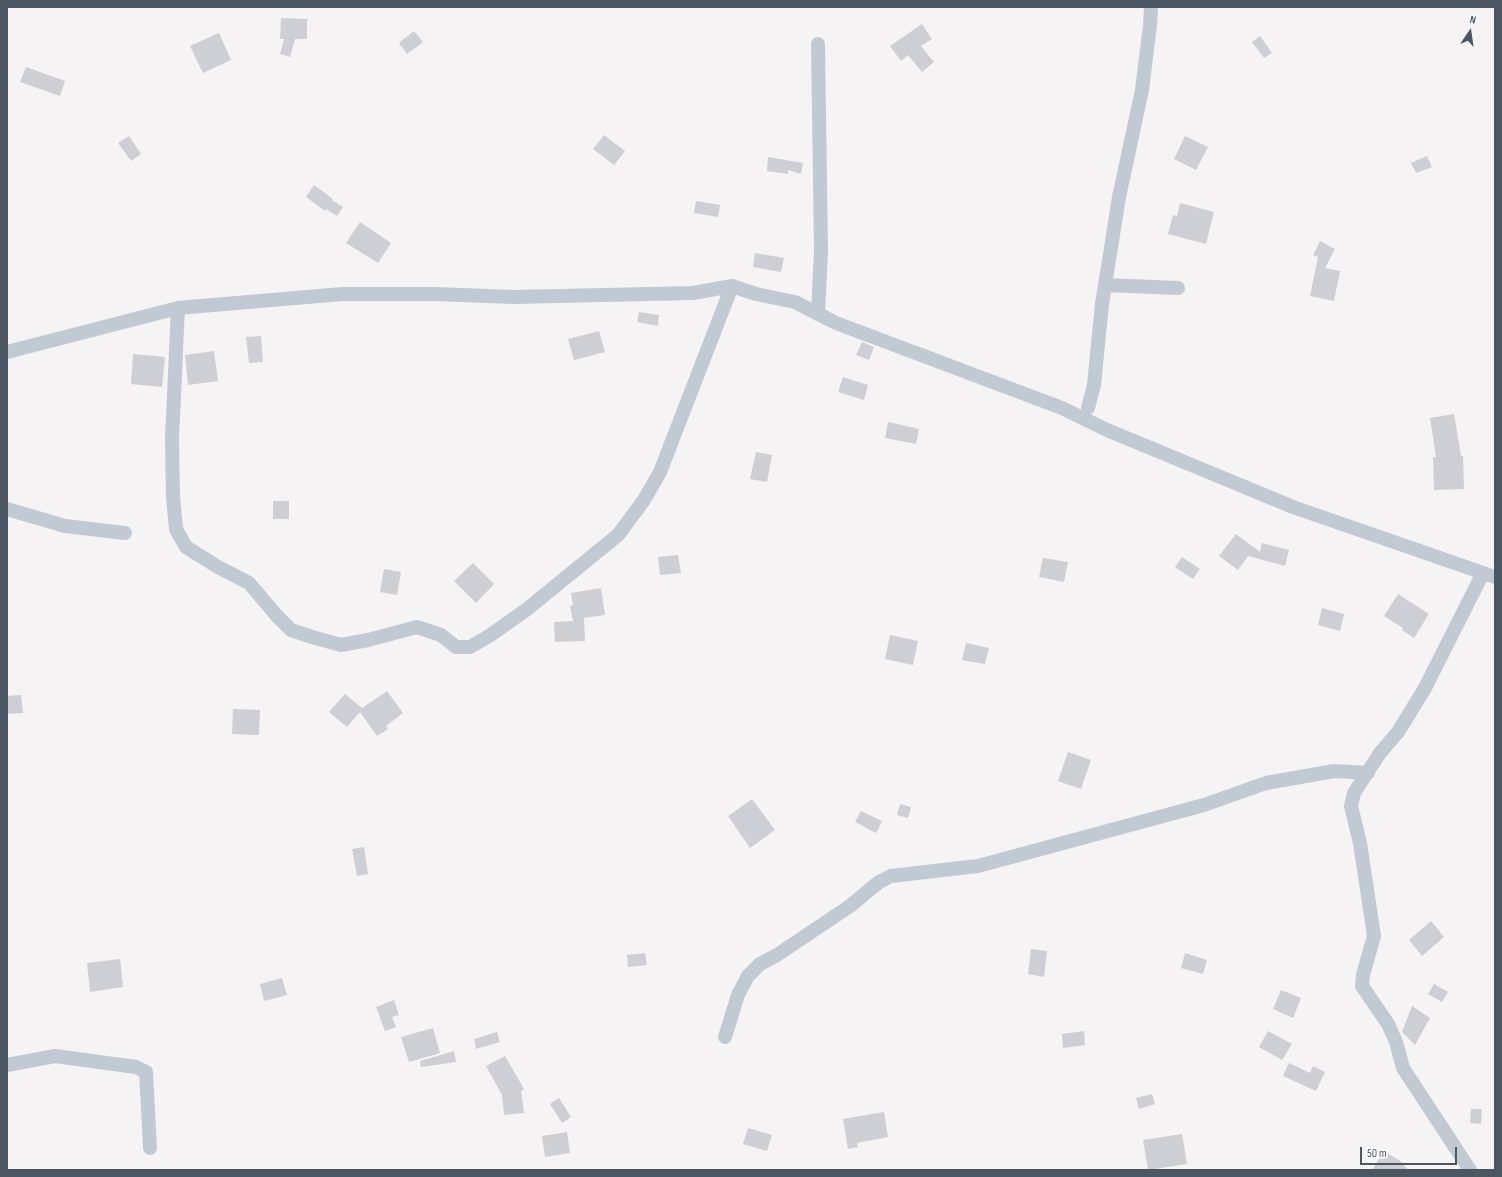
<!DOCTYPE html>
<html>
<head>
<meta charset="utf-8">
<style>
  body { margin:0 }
  #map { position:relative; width:1502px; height:1177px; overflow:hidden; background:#f5f3f3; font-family:"Sofia Sans Condensed",sans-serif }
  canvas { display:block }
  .frame { position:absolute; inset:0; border:8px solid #4a5661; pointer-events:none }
  .north { position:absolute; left:1450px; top:12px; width:40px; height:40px; -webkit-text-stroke:3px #fff; paint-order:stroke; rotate:13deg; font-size:11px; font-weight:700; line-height:16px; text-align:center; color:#4a5661 }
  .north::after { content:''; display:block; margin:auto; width:14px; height:18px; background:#4a5661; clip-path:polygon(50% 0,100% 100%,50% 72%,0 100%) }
  .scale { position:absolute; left:1360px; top:1147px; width:97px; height:18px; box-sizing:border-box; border:2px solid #4a5661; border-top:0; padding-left:5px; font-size:12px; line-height:14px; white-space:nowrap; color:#4a5661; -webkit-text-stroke:3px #fff; paint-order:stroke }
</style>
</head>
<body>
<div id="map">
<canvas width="1502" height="1177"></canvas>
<div class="frame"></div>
<div class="north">N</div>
<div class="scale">50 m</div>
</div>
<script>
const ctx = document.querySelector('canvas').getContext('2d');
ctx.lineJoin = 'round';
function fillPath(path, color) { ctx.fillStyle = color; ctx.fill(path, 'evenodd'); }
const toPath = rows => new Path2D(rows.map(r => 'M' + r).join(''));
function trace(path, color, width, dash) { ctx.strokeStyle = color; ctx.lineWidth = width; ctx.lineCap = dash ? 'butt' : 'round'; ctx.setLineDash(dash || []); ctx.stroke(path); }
fillPath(toPath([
  [281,18,307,19,307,39,295,39,290,57,280,54,284,39,280,39],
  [922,24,932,39,921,46,934,62,922,72,908,55,901,61,890,46],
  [414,31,423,42,407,54,399,43],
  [219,33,231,60,203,73,190,46],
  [1260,36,1272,53,1264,58,1252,42],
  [26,67,65,81,60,96,20,82],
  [604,135,625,151,614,165,593,149],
  [129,136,141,154,131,161,118,143],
  [1185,136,1208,147,1196,170,1174,159],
  [1427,156,1432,167,1416,173,1411,163],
  [768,157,803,163,801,174,788,170,788,174,767,171],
  [314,185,333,199,332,200,343,207,337,216,326,209,325,211,306,197],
  [696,201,720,205,718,217,694,213],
  [1180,203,1214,212,1206,244,1168,234,1173,215,1177,216],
  [360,222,391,243,378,263,346,243],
  [1320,241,1335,249,1325,268,1340,271,1334,301,1310,296,1318,257,1313,255],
  [755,253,784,258,781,272,753,267],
  [639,312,659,315,658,326,637,322],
  [599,331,605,352,574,360,568,339],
  [261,336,263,362,249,363,246,337],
  [862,342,874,347,869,360,856,355],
  [214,351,218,381,188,385,185,355],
  [133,354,165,357,162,387,131,384],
  [843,377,868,385,864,400,838,392],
  [1454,414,1461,456,1463,456,1464,489,1434,490,1433,457,1436,457,1430,418],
  [888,422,919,429,916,444,885,438],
  [756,452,772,455,767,482,750,479],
  [273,501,289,501,289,519,273,519],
  [1236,534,1260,552,1262,543,1289,550,1285,566,1248,556,1238,570,1219,556],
  [678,555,681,573,660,575,658,557],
  [1182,557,1200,569,1193,579,1175,567],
  [1043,558,1068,562,1064,582,1039,577],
  [473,563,494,584,476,603,454,581],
  [384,569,401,572,397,595,380,592],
  [601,588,605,615,584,618,585,641,555,642,554,622,573,621,570,606,573,605,571,593],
  [1398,594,1429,614,1414,638,1402,630,1403,628,1384,616],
  [1322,608,1344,614,1340,631,1318,625],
  [890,635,918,641,913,665,885,659],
  [966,643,989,648,985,664,962,660],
  [387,691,403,713,386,726,388,729,377,736,360,712,347,727,329,712,345,694,362,708],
  [21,695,23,713,7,714,7,696],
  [233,709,260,710,259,735,232,734],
  [1068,752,1091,760,1081,789,1058,781],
  [752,799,775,830,750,848,728,816],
  [900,804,911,807,908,818,897,815],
  [861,811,882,821,876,833,855,822],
  [364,847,368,874,357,876,352,849],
  [1431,921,1444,937,1422,956,1409,940],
  [1031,949,1047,951,1044,977,1028,974],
  [645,953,647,965,628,967,627,955],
  [1185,953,1207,960,1203,974,1181,968],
  [120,959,123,987,90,992,87,963],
  [282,978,287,995,264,1001,260,984],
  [1434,984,1448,992,1442,1002,1428,994],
  [1281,990,1301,998,1293,1018,1273,1009],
  [394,1000,399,1015,392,1017,396,1027,385,1031,376,1007],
  [1412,1006,1430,1018,1415,1045,1402,1032],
  [433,1028,440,1053,409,1062,401,1037],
  [1084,1031,1085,1045,1063,1048,1062,1034],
  [1268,1031,1292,1044,1282,1060,1259,1047],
  [497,1032,500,1042,476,1049,474,1039],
  [454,1051,456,1062,421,1067,420,1061],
  [505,1056,524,1089,521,1091,524,1113,504,1115,502,1095,486,1066],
  [1289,1063,1310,1073,1313,1066,1325,1072,1316,1091,1283,1076],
  [1152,1094,1155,1104,1139,1109,1136,1098],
  [559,1098,571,1117,562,1123,550,1104],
  [1471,1109,1482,1109,1481,1124,1470,1123],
  [884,1112,888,1137,857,1143,858,1147,848,1149,843,1119],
  [748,1128,772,1135,767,1151,743,1144],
  [567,1132,570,1153,545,1157,542,1136],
  [1182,1134,1187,1164,1148,1170,1143,1140],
  [1384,1151,1400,1161,1408,1170,1372,1170]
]), '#cdcfd5');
trace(toPath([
  [818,44,821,251,818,314],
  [1105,285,1178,288],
  [178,308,172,439,173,497,176,529,186,547,218,567,249,583,277,616,291,630,312,637,341,645,368,640,417,627,441,635,456,647,470,647,489,636,526,610,618,535,644,500,660,472,732,286],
  [7,352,178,308,342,294,435,294,514,297,693,293,732,286,756,294,795,302,836,323,1062,408,1107,430,1293,507,1495,577],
  [1088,408,1094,385,1102,304,1119,197,1142,90,1150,25,1151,7],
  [7,509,65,526,125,533],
  [725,1037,738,995,748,976,760,964,777,955,850,906,879,882,891,876,978,866,1204,805,1266,783,1334,771,1368,773],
  [7,1065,55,1056,136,1067,146,1072,150,1148],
  [1470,1170,1403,1068,1396,1042,1388,1024,1362,986,1363,975,1374,936,1360,843,1351,806,1354,793,1380,753,1398,732,1425,688,1483,573]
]), '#c1cad2', 14);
</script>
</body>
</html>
